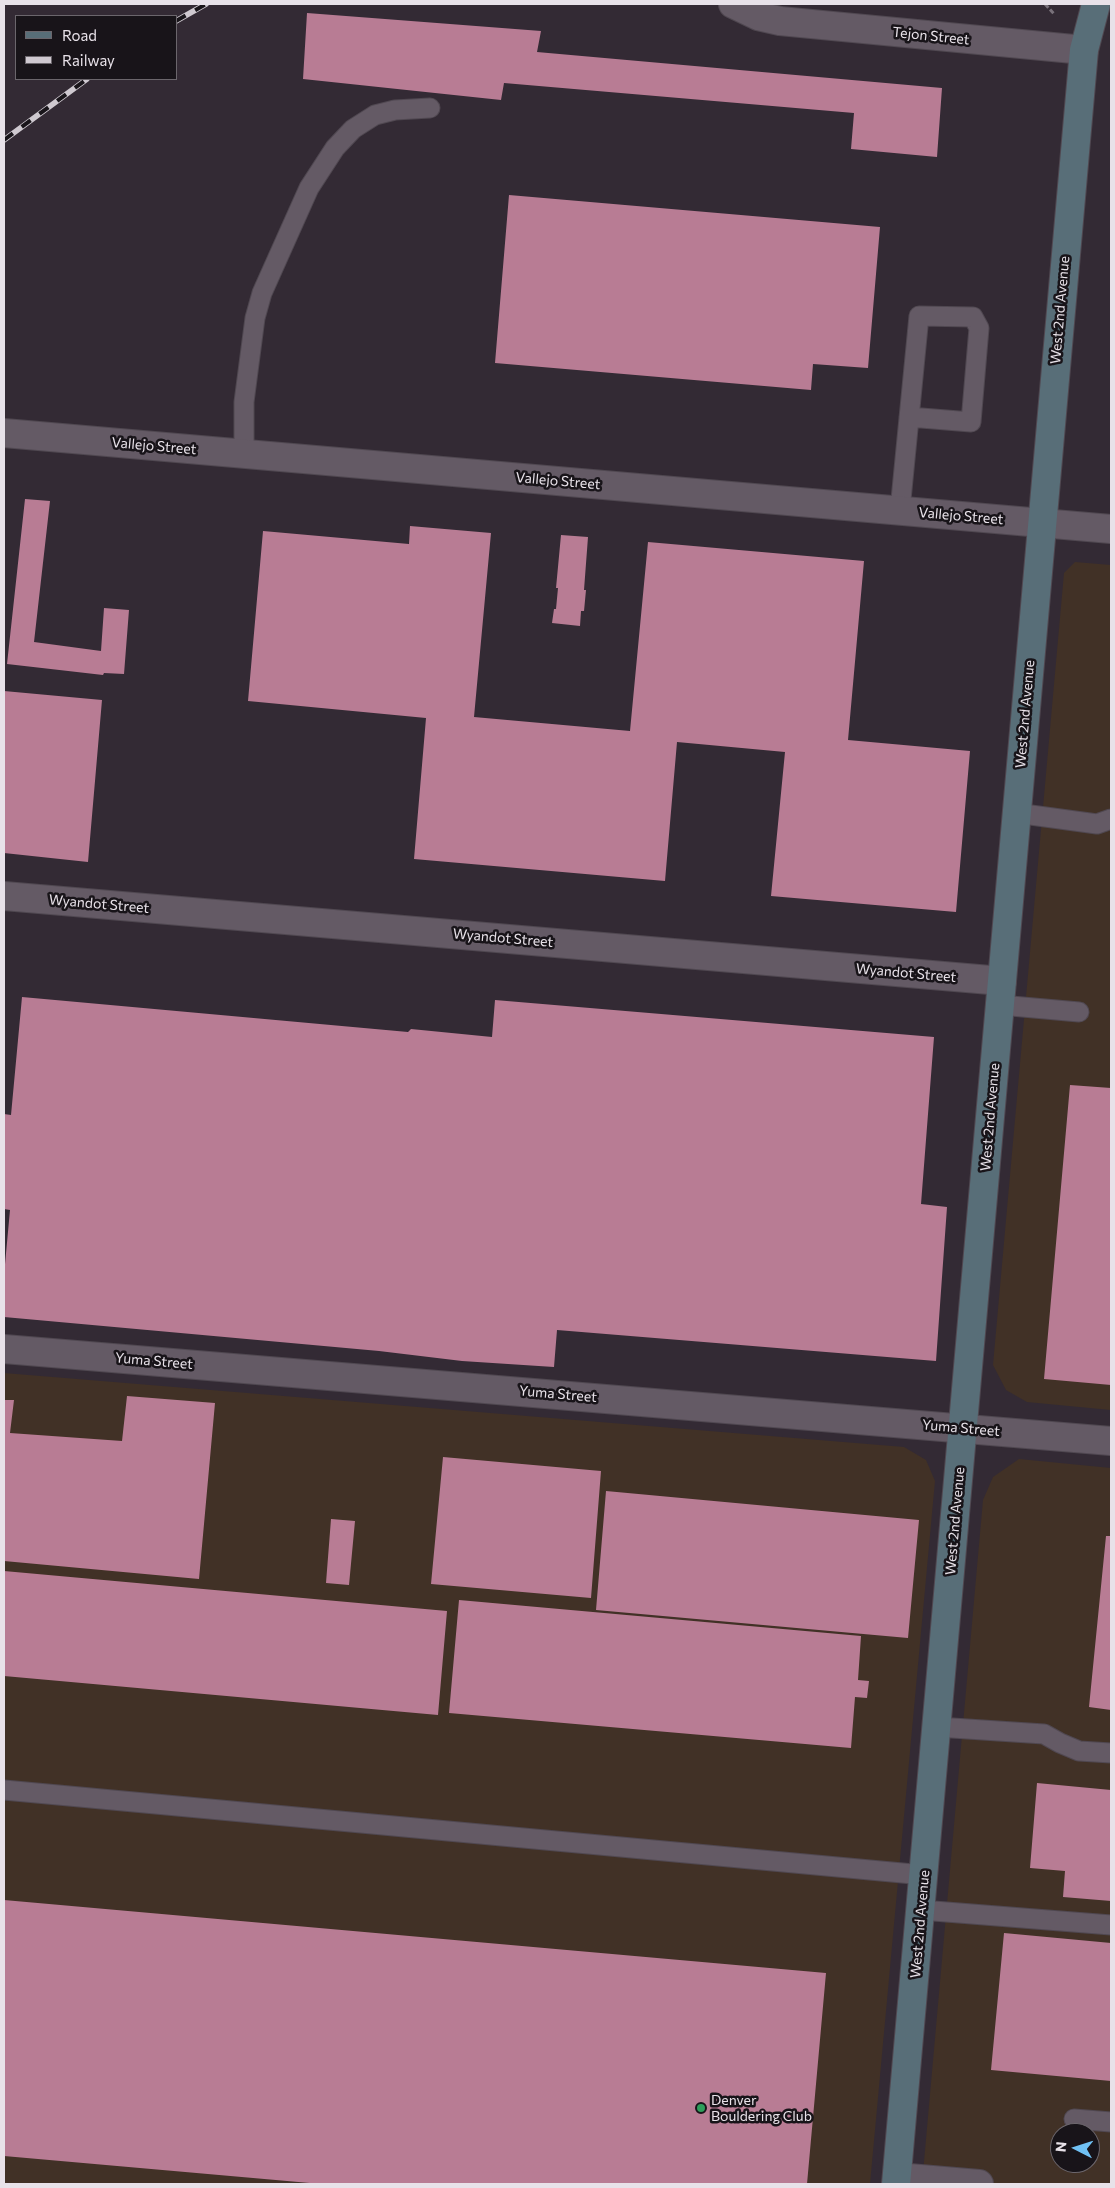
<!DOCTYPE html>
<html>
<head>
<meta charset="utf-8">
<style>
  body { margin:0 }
  #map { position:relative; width:1115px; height:2188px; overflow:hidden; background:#332a34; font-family:Commissioner,sans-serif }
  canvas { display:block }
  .frame { position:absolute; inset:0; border:5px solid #e8e2e9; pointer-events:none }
  .legend { position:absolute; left:15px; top:15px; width:162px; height:65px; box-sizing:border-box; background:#181419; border:1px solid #6b666c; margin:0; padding:6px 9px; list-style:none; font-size:15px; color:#e8e2e9 }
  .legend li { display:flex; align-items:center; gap:10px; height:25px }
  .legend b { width:25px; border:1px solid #6b666c }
  .north { position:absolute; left:1050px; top:2123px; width:50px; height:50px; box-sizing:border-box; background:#181419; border:1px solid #6b666c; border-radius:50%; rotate:275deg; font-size:14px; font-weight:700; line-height:20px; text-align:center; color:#e8e2e9 }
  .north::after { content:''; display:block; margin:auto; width:18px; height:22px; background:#70c1f4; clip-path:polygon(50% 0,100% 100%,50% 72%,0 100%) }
</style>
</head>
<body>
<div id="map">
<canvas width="1115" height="2188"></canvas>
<div class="frame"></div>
<ul class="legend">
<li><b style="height:6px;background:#586e78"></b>Road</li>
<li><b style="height:6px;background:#cfc9d0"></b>Railway</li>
</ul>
<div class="north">N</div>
</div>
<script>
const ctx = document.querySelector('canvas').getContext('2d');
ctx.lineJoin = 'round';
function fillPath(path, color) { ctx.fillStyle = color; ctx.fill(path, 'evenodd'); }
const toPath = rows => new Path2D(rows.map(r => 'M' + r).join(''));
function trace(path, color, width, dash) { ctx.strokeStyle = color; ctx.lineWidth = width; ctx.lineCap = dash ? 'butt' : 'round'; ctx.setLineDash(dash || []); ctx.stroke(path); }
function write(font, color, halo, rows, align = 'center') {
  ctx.font = font + ' Commissioner,sans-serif'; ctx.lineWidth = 5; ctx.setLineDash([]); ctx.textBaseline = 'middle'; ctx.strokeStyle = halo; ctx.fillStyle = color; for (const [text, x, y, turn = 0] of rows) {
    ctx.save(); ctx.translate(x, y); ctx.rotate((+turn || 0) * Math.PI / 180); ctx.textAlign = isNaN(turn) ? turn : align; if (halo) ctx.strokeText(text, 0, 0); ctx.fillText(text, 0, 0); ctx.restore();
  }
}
fillPath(toPath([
  [1075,562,1111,565,1111,1410,1027,1402,1006,1390,993,1365,1064,573],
  [4,1373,904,1447,926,1460,935,1481,870,2184,4,2184],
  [1019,1459,1111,1468,1111,2184,922,2184,983,1500,993,1477],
  [1060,2133,1090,2133,1090,2163,1060,2163]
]), '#413126');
fillPath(toPath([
  [307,13,541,31,537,52,942,88,937,157,851,149,854,113,504,83,501,100,303,79],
  [509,195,880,227,868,368,813,364,811,390,495,363],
  [25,499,50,501,34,642,101,651,104,608,129,610,124,674,104,673,103,675,7,664],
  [410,526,491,533,474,717,630,731,648,542,864,561,848,740,970,751,956,912,771,896,785,752,677,742,665,881,414,859,426,718,248,701,263,531,409,544],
  [561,535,588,537,584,590,586,590,584,611,581,611,580,626,552,623,554,609,556,609,558,588,556,588],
  [4,691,102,700,88,862,4,853],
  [22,997,408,1032,411,1029,492,1037,495,1000,934,1037,921,1204,947,1207,936,1361,557,1330,554,1367,462,1361,379,1351,4,1317,4,1275,10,1210,4,1209,4,1114,11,1115],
  [1070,1085,1111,1088,1111,1385,1044,1379],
  [127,1396,215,1403,199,1579,4,1561,4,1400,14,1400,10,1433,122,1441],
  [443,1457,601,1471,591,1598,431,1584],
  [606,1491,919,1520,908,1638,596,1610],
  [331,1519,355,1521,349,1585,326,1583],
  [1106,1536,1111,1536,1111,1710,1089,1707],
  [4,1571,447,1611,438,1715,4,1676],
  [459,1600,861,1636,858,1680,869,1681,867,1698,855,1697,851,1748,449,1713],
  [1037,1783,1111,1790,1111,1901,1063,1897,1065,1871,1030,1868],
  [4,1900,826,1973,807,2184,321,2184,4,2156],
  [1004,1933,1111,1943,1111,2081,991,2070]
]), '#b87c94');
const lane = toPath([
  [244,454,244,402,255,318,262,293,309,188,335,148,353,129,375,115,395,110,430,108],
  [900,510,919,316,973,317,979,328,971,422,909,417],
  [1016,813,1097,824,1111,819],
  [1000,1005,1079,1012],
  [937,1727,1044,1734,1060,1743,1079,1751,1111,1753],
  [4,1790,924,1875],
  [921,1910,1111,1925],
  [1074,2119,1111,2122]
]);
const street = toPath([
  [733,4,758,16,780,21,1084,50],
  [4,433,1111,529],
  [4,896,1002,981],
  [4,1349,1111,1441],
  [897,2177,979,2184]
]);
const secondary = toPath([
  [896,2184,1084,50,1096,4]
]);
trace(lane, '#504851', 21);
trace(street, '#504851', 30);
trace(secondary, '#504851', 30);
trace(toPath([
  [1045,4,1055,15]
]), '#79717a', 3, [5, 2.5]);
trace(lane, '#645a65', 19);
trace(street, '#645a65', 28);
trace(secondary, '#586e78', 28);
const rail = toPath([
  [176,21,206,4],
  [4,140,87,79]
]);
trace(rail, '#cfc9d0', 5.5);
trace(rail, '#181419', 4, [11]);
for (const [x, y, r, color] of [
  [701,2108,5,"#2e9e5b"]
]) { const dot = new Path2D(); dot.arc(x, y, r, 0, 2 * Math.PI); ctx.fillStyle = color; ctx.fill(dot); trace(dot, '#181419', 2); }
write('14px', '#e8e2e9', '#181419', [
  ["Tejon Street",931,36,6],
  ["West 2nd Avenue",1060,310,-85],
  ["Vallejo Street",154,446,5],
  ["Vallejo Street",558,481,5],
  ["Vallejo Street",961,516,5],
  ["West 2nd Avenue",1025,714,-85],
  ["Wyandot Street",99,904,5],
  ["Wyandot Street",503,938,5],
  ["Wyandot Street",906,973,5],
  ["West 2nd Avenue",990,1117,-85],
  ["Yuma Street",154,1361,5],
  ["Yuma Street",558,1394,5],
  ["Yuma Street",961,1428,5],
  ["West 2nd Avenue",955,1521,-85],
  ["West 2nd Avenue",920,1924,-85]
]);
write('14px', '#e8e2e9', '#181419', [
  ["Denver",711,2100],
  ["Bouldering Club",711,2116]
], 'left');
</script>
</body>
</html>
